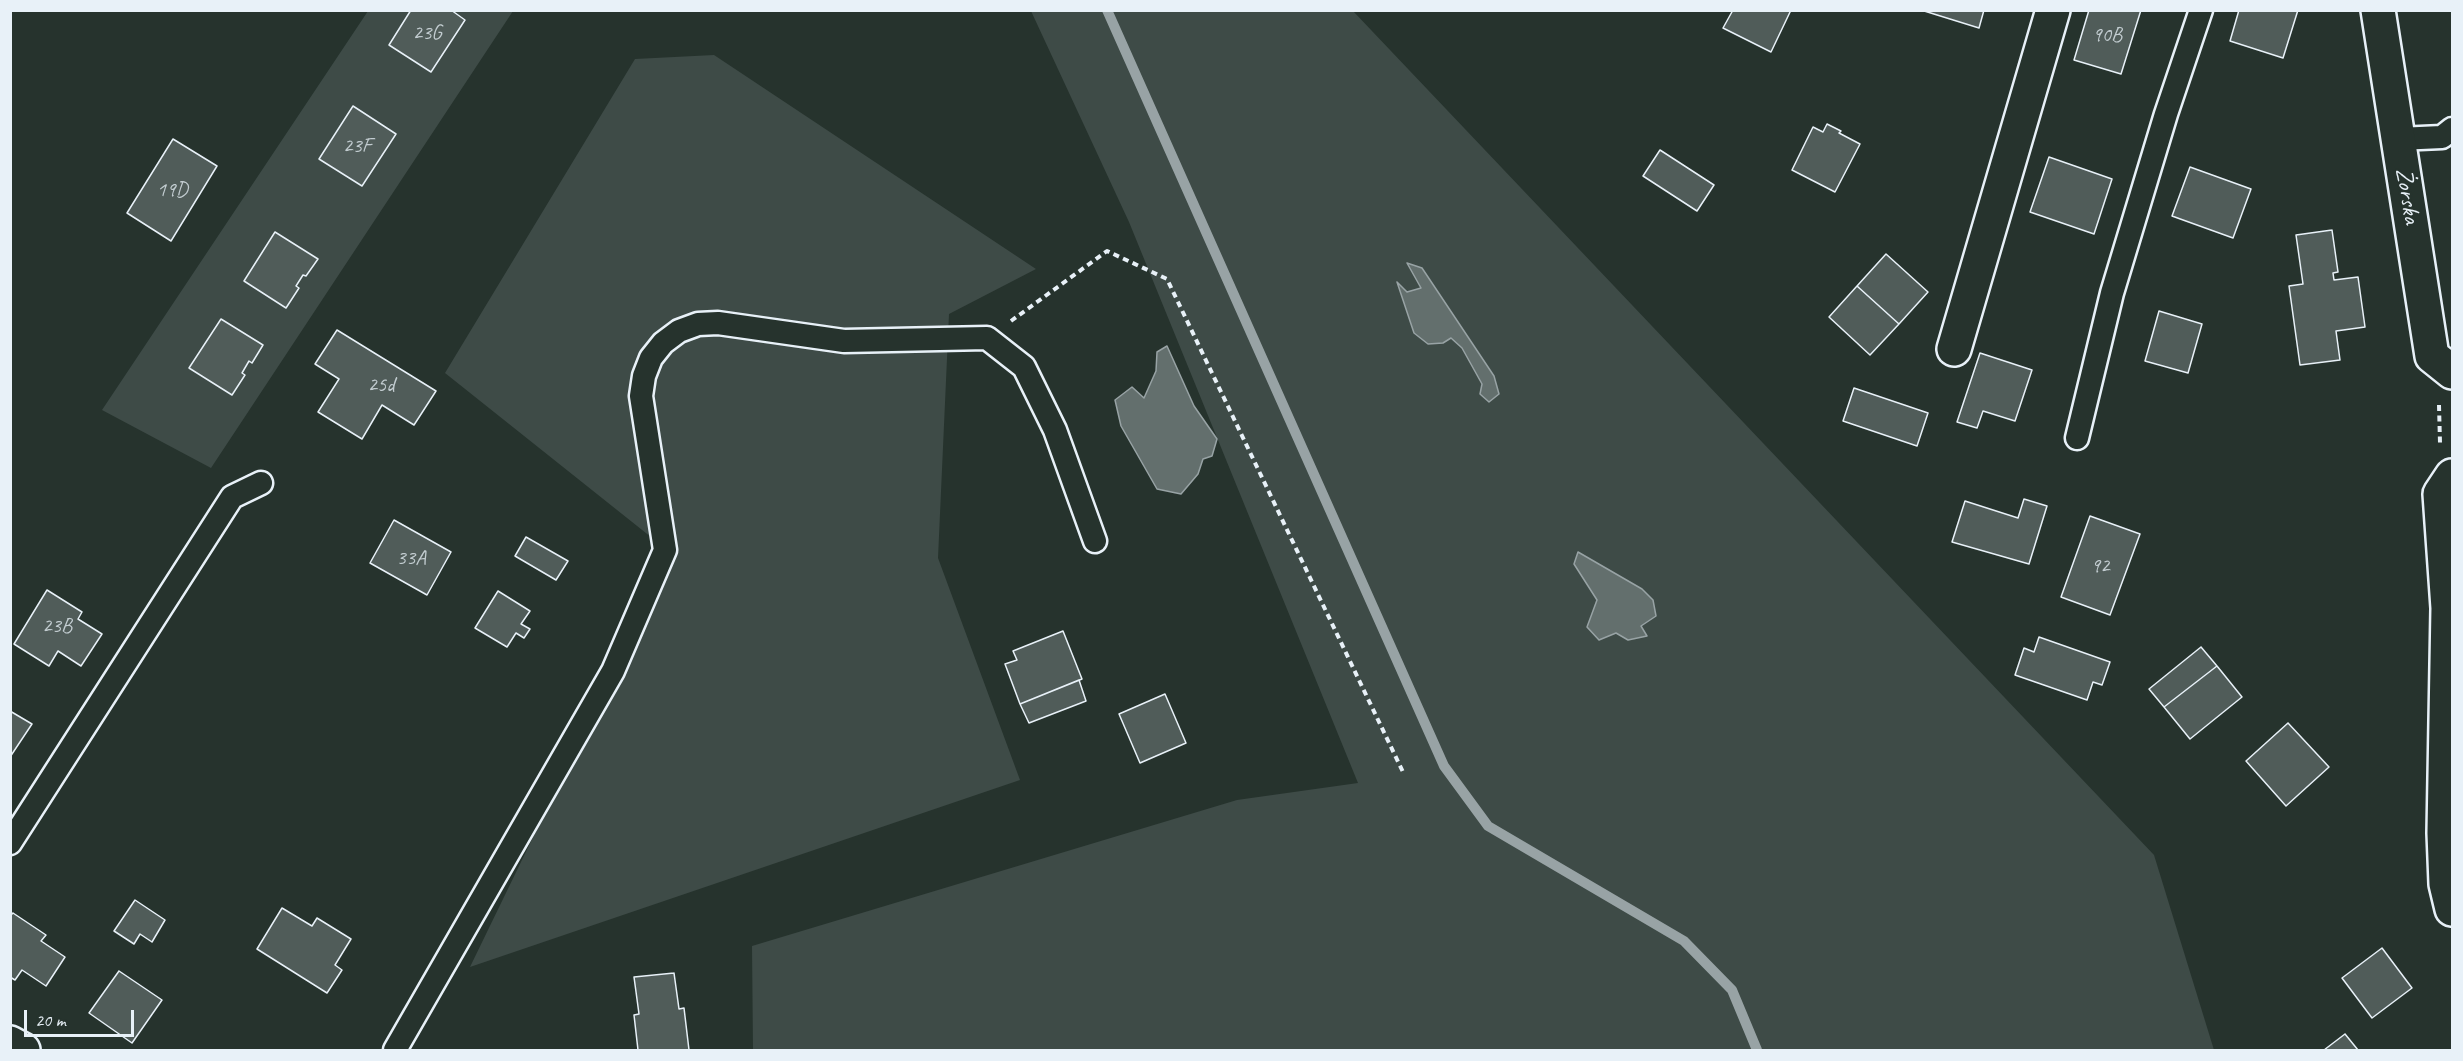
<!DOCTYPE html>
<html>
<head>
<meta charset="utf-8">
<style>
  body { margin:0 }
  #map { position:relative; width:2463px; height:1061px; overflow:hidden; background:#26332d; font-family:Caveat,sans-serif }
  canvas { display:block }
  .frame { position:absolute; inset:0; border:12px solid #e8f1f8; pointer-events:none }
  .scale { position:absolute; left:24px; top:1010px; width:110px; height:27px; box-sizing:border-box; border:3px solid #e8f1f8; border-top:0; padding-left:8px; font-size:18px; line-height:21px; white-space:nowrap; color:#e8f1f8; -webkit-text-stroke:4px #26332d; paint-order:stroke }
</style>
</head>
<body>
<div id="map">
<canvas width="2463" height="1061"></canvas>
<div class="frame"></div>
<div class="scale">20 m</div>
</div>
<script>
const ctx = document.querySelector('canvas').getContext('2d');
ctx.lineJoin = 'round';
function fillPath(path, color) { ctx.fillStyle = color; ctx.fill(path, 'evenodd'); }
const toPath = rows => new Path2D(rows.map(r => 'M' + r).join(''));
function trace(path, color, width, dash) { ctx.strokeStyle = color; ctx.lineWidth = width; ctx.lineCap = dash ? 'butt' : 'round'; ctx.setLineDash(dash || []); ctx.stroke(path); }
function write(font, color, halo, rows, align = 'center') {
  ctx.font = font + ' Caveat,sans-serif'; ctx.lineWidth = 4.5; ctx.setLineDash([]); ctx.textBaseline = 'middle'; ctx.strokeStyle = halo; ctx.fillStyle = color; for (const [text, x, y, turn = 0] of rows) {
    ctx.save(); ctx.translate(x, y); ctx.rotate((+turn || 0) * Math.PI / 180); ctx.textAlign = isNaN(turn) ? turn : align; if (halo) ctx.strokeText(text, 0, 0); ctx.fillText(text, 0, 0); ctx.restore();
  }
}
fillPath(toPath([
  [368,11,513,11,211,468,102,410],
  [1031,11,1353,11,2154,855,2214,1050,753,1050,752,946,1237,800,1358,783,1129,222],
  [714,55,1036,269,949,314,938,558,1020,780,470,967,671,553,445,373,635,59]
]), '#3e4b47');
const water = toPath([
  [1407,263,1422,268,1494,376,1499,394,1489,402,1480,394,1482,384,1462,348,1451,338,1443,343,1428,344,1414,333,1397,282,1407,292,1421,288,1407,263],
  [1167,346,1194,406,1217,439,1212,456,1203,459,1198,474,1181,494,1157,489,1121,426,1115,400,1132,387,1144,398,1156,371,1157,352,1167,346],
  [1578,552,1642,589,1653,600,1656,616,1641,626,1647,636,1628,640,1616,633,1599,640,1587,627,1597,600,1574,564,1578,552]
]);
fillPath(water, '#636f6d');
trace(water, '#98a3a5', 1.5);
trace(toPath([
  [1107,10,1444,766,1488,826,1684,941,1732,990,1757,1050]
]), '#98a3a5', 10);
const building = toPath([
  [411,10,451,10,465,20,431,72,389,45,411,10],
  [1733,10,1791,10,1771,52,1723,28,1733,10],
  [1921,10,1984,10,1979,28,1921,10],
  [2089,10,2141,10,2121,74,2074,60,2089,10],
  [2239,10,2298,10,2283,58,2230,41,2239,10],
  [353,106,396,134,362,186,319,159,353,106],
  [1827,124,1841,131,1839,133,1860,144,1835,192,1792,170,1813,127,1823,132,1827,124],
  [173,139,217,166,171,241,127,213,173,139],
  [1660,150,1714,185,1697,211,1643,176,1660,150],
  [2049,157,2112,179,2094,234,2030,212,2049,157],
  [2190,167,2251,189,2233,238,2172,216,2190,167],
  [2332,230,2338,272,2333,273,2334,280,2358,277,2365,327,2336,331,2340,360,2300,365,2289,286,2303,284,2296,235,2332,230],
  [275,232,318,259,306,276,303,275,296,286,299,288,286,308,244,281,275,232],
  [1886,254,1928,292,1899,324,1857,286,1886,254],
  [1857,286,1899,324,1870,355,1829,317,1857,286],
  [2159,311,2202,324,2188,373,2145,361,2159,311],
  [221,319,263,345,252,363,249,361,242,373,245,375,232,395,189,368,221,319],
  [337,330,436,391,414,425,382,405,362,439,318,412,339,379,315,364,337,330],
  [1980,353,2032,370,2015,421,1983,411,1977,428,1957,422,1980,353],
  [1854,388,1928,413,1917,446,1843,421,1854,388],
  [2024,499,2047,506,2029,564,1952,542,1965,501,2018,518,2024,499],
  [2090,516,2140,534,2110,615,2061,597,2090,516],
  [394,520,451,552,427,595,370,563,394,520],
  [526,537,568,561,556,580,515,556,526,537],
  [47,590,82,612,78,619,102,634,81,666,58,651,49,666,14,644,47,590],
  [498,591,530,611,521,624,530,629,524,638,516,633,507,647,475,628,498,591],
  [1063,631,1082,679,1020,704,1005,664,1017,660,1013,651,1063,631],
  [2039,637,2110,662,2102,685,2093,682,2087,700,2015,675,2024,648,2034,652,2039,637],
  [2201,647,2217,666,2164,707,2149,689,2201,647],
  [2217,666,2242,697,2190,739,2164,707,2217,666],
  [1079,680,1086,701,1029,723,1020,704,1079,680],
  [1165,694,1186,743,1140,763,1119,714,1165,694],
  [10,711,32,724,10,757,10,711],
  [2288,723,2329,767,2286,806,2246,761,2288,723],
  [135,900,165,920,152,942,140,934,134,944,114,931,135,900],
  [282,908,312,926,317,918,351,939,335,965,342,970,327,993,257,949,282,908],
  [13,913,46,935,41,941,65,957,46,986,22,970,15,980,10,977,10,916,13,913],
  [2382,948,2412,988,2372,1018,2342,978,2382,948],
  [119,971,162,1000,132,1043,89,1013,119,971],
  [674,973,679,1009,684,1008,689,1050,638,1050,634,1015,639,1014,634,977,674,973],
  [2345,1034,2358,1050,2324,1050,2345,1034]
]);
fillPath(building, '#505c59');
trace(building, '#e8f1f8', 1.5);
const lane = toPath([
  [2398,139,2442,137,2452,129],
  [2077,438,2112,293,2166,114,2201,10],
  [10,843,232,497,261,483],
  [395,1050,613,671,665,550,641,396,644,376,651,358,663,343,679,331,698,324,718,323,844,341,987,338,1024,367,1055,430,1095,541]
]);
const street = toPath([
  [2378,10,2432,356,2452,372],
  [1954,349,2053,10],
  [2452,476,2440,494,2448,608,2444,833,2446,884,2452,909],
  [10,1043,23,1050]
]);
trace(lane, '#e8f1f8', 27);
trace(street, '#e8f1f8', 38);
trace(toPath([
  [1011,321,1107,251,1167,279,1403,772],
  [2439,405,2440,443]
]), '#e8f1f8', 4, [6, 4.5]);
trace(lane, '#26332d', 22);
trace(street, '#26332d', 33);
write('21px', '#c2ccd0', null, [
  ["23G",427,33],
  ["90B",2107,35],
  ["23F",357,146],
  ["19D",172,190],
  ["25d",381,385],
  ["33A",411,558],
  ["92",2100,566],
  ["23B",57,626]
]);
write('24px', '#e8f1f8', '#26332d', [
  ["Żorska",2407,196,81]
]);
</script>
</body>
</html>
